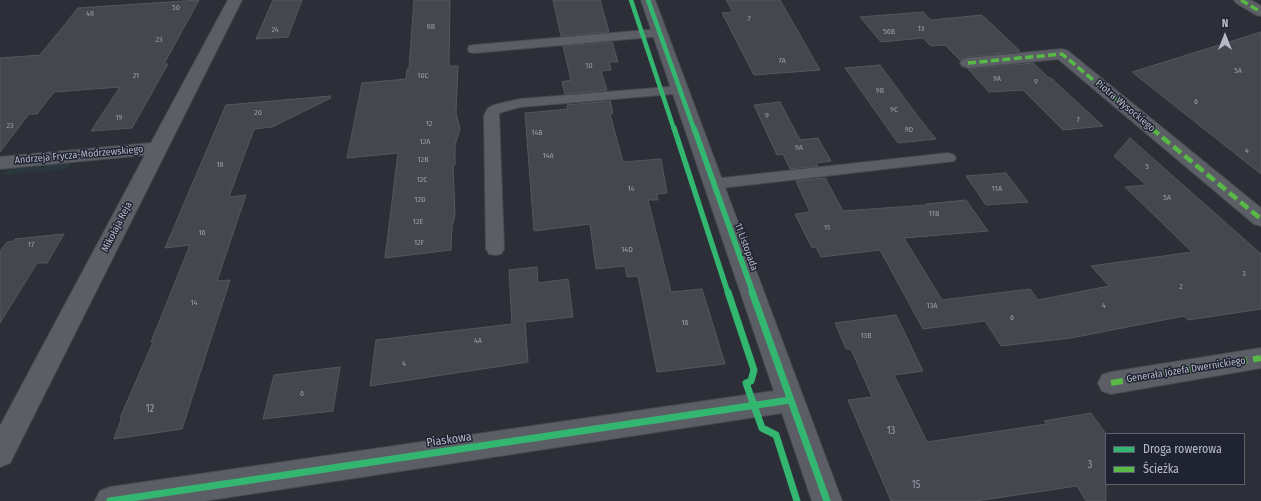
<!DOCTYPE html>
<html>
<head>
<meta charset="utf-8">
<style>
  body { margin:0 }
  #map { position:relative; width:1261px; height:501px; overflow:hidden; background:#2c2f38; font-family:"Fira Sans Condensed",sans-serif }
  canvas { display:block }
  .legend { position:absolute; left:1105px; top:433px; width:140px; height:52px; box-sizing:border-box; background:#202432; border:1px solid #5c606e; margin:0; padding:5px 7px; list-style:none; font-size:12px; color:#b7bac8 }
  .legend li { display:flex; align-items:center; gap:8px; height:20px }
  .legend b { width:20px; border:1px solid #5c606e }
  .north { position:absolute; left:1205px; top:16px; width:40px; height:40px; -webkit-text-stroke:3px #202432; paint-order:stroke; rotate:0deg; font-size:11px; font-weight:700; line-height:16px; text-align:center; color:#b7bac8 }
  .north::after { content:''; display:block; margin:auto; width:14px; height:18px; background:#b7bac8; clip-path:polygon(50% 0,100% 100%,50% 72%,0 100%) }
</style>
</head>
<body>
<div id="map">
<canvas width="1261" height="501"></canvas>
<ul class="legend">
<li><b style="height:5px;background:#33b770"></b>Droga rowerowa</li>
<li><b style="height:5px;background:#58b947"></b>Ścieżka</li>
</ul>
<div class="north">N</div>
</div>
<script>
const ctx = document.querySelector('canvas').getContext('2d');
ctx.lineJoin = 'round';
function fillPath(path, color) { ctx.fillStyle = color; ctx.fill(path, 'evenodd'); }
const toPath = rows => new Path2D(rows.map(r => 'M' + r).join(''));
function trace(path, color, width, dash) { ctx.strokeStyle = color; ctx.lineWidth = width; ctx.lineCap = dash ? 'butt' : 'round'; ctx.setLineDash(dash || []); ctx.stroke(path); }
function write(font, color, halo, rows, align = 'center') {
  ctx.font = font + ' "Fira Sans Condensed",sans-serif'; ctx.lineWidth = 3; ctx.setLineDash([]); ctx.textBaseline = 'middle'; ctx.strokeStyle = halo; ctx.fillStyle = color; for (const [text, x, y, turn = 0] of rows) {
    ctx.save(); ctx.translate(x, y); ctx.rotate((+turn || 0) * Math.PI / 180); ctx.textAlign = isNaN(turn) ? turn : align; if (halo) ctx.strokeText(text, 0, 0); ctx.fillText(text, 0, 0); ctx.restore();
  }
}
fillPath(toPath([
  [70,163,67,169,1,175,2,173,12,168]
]), '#2a383e');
const building = toPath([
  [199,0,164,64,168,64,132,128,91,131,120,87,54,92,37,114,29,114,0,152,0,58,40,55,78,8,199,0],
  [273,0,302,0,288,37,256,39,273,0],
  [414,0,450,0,449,66,458,66,456,113,460,129,455,145,455,165,453,165,455,215,452,226,451,250,385,258,398,153,347,158,362,83,406,79,407,69,409,69,414,0],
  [553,0,600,0,609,32,561,36,553,0],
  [726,0,780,0,820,70,754,75,722,13,733,12,726,0],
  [923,12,931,20,982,15,1020,51,968,57,960,60,945,45,931,46,923,38,881,42,860,17,923,12],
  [1261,32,1261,174,1132,72,1261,32],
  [612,42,618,62,609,62,611,70,601,71,607,90,565,94,562,82,571,80,563,46,612,42],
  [1033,63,1049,78,1051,78,1103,126,1063,130,1023,90,989,92,968,69,1033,63],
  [880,65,919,118,936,139,898,143,845,68,880,65],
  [330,96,331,98,272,127,254,129,229,197,246,195,217,281,230,280,182,429,114,439,122,417,120,418,153,342,151,342,190,245,165,248,226,105,330,96],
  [610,101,613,113,610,114,623,162,661,159,667,193,657,194,658,200,648,200,671,292,702,289,725,364,657,372,638,276,627,277,625,266,596,269,590,224,534,231,525,113,568,109,567,105,610,101],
  [780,102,800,140,818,138,831,161,816,163,818,166,790,169,783,154,777,155,754,105,780,102],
  [1130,138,1261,254,1261,309,1188,320,1184,316,1071,338,1001,346,985,321,923,329,880,250,821,257,816,247,812,248,795,214,810,212,796,181,825,178,843,211,926,205,926,204,966,200,988,231,904,238,942,300,1030,289,1038,300,1109,286,1091,266,1192,252,1125,187,1146,185,1114,156,1130,138],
  [1006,173,1028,202,986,205,966,176,1006,173],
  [64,234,47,263,37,263,0,323,0,251,7,242,14,241,15,239,64,234],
  [537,267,538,283,568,279,573,317,525,322,528,362,370,386,376,340,512,324,509,270,537,267],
  [896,315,923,371,894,375,927,442,1047,424,1044,421,1091,413,1106,434,1106,501,1086,501,1077,486,976,501,891,501,848,400,872,397,851,349,846,349,835,323,896,315],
  [340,367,333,411,263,419,274,375,340,367]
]);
fillPath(building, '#45474f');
trace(building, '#54575f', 1);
const service = toPath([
  [659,29,663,30,665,33,663,36,474,53,469,52,468,49,469,46,474,45,659,29],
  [680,86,685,87,687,90,685,93,520,107,499,113,504,249,501,254,495,255,489,254,486,249,484,116,488,108,494,105,520,99,680,86],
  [948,153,954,155,956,158,954,161,713,189,707,188,705,184,707,180,713,179,948,153]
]);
const minor = toPath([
  [228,0,242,0,10,463,0,467,0,426,145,155,0,169,0,157,151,143,228,0],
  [641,0,655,0,842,501,812,501,782,413,204,501,95,501,100,491,110,487,774,391,641,0],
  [1234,0,1251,0,1261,6,1261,16,1256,15,1236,3,1234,0],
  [1062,49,1068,51,1261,208,1261,226,1254,224,1058,59,968,68,962,66,960,63,962,60,968,58,1062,49],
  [1261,348,1261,368,1111,394,1102,391,1098,383,1102,375,1111,372,1261,348]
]);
trace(service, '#484a51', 2);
trace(minor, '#484a51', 2);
fillPath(service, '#5c5e66');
fillPath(minor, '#5c5e66');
trace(toPath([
  [1241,0,1261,12],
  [968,63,1062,54,1152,129]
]), '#58b947', 3.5, [8, 3.5]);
trace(toPath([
  [1151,128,1261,219]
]), '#58b947', 4.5, [10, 4.5]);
trace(toPath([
  [1111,383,1261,358]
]), '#58b947', 6, [12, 6]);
trace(toPath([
  [631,0,674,129],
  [648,0,694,129]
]), '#33b770', 4.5);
trace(toPath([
  [674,128,728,293],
  [694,128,753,293]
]), '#33b770', 5.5);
trace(toPath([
  [728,292,754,370,751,381,746,383,762,428,776,435,797,501],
  [752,292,827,501],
  [110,501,790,400]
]), '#33b770', 7);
write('8px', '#9a9daa', null, [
  ["50",176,8],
  ["48",90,14],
  ["7",749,19],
  ["8B",431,27],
  ["13",921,29],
  ["24",275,30],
  ["56B",889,32],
  ["23",159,40],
  ["7A",782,61],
  ["10",589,66],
  ["5A",1238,71],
  ["21",136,76],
  ["10C",423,76],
  ["9A",997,79],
  ["9",1036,82],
  ["9B",880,91],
  ["6",1196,102],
  ["9C",894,110],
  ["20",258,113],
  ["9",767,116],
  ["19",119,118],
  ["7",1078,120],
  ["12",429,124],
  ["23",10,126],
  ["9D",909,130],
  ["14B",537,133],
  ["12A",425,142],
  ["9A",799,148],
  ["4",1247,151],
  ["14A",548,156],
  ["12B",423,160],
  ["18",220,165],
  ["5",1147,167],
  ["12C",422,180],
  ["14",631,189],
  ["11A",997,189],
  ["5A",1167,198],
  ["12D",420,200],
  ["11B",934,214],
  ["12E",418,222],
  ["11",827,228],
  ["16",202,233],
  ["12F",419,243],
  ["17",31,245],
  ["14D",627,250],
  ["3",1244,274],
  ["2",1181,287],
  ["14",194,303],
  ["13A",932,306],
  ["4",1104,306],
  ["6",1012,318],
  ["16",685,323],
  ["13B",866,336],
  ["4A",478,341],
  ["4",404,364],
  ["6",302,394]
]);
write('10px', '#b7bac8', '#202432', [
  ["Piotra Wysockiego",1125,106,40],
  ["Andrzeja Frycza-Modrzewskiego",79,155,-5],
  ["Mikołaja Reja",117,227,-63],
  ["11 Listopada",746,247,70],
  ["Generała Józefa Dwernickiego",1186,370,-9]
]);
write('10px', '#9a9daa', null, [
  ["12",150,409],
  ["13",891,431],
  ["3",1090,465],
  ["15",916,485]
]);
write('12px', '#b7bac8', '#202432', [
  ["Piaskowa",449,440,-8]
]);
</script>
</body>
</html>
